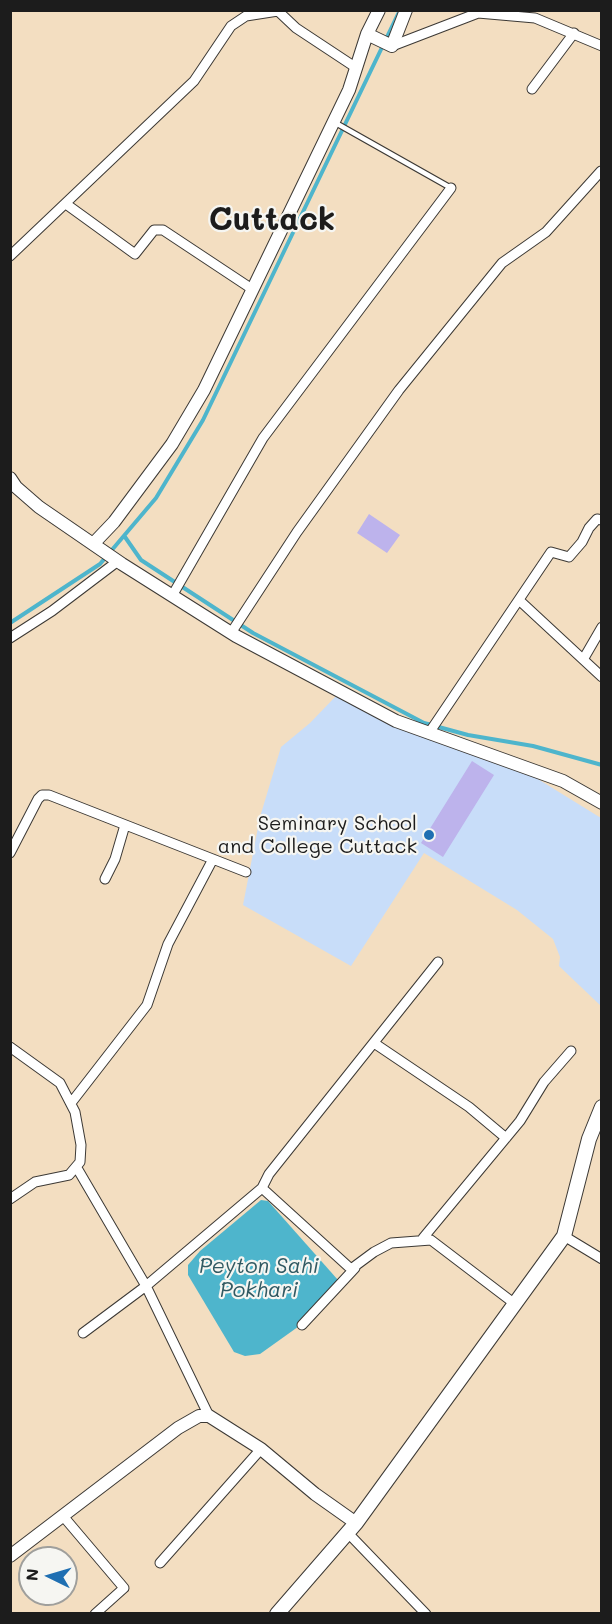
<!DOCTYPE html>
<html>
<head>
<meta charset="utf-8">
<style>
  body { margin:0 }
  #map { position:relative; width:612px; height:1624px; overflow:hidden; background:#f3dec1; font-family:Mali,sans-serif }
  canvas { display:block }
  .frame { position:absolute; inset:0; border:12px solid #1c1c1c; pointer-events:none }
  .north { position:absolute; left:18px; top:1546px; width:60px; height:60px; box-sizing:border-box; background:#f6f6f2; border:2px solid #9f9f9c; border-radius:50%; rotate:275deg; font-size:16px; font-weight:700; line-height:24px; text-align:center; color:#1c1c1c }
  .north::after { content:''; display:block; margin:auto; width:21px; height:27px; background:#1f6fb2; clip-path:polygon(50% 0,100% 100%,50% 72%,0 100%) }
</style>
</head>
<body>
<div id="map">
<canvas width="612" height="1624"></canvas>
<div class="frame"></div>
<div class="north">N</div>
</div>
<script>
const ctx = document.querySelector('canvas').getContext('2d');
ctx.lineJoin = 'round';
function fillPath(path, color) { ctx.fillStyle = color; ctx.fill(path, 'evenodd'); }
const toPath = rows => new Path2D(rows.map(r => 'M' + r).join(''));
function trace(path, color, width, dash) { ctx.strokeStyle = color; ctx.lineWidth = width; ctx.lineCap = dash ? 'butt' : 'round'; ctx.setLineDash(dash || []); ctx.stroke(path); }
function write(font, color, halo, rows, align = 'center') {
  ctx.font = font + ' Mali,sans-serif'; ctx.lineWidth = 4.5; ctx.setLineDash([]); ctx.textBaseline = 'middle'; ctx.strokeStyle = halo; ctx.fillStyle = color; for (const [text, x, y, turn = 0] of rows) {
    ctx.save(); ctx.translate(x, y); ctx.rotate((+turn || 0) * Math.PI / 180); ctx.textAlign = isNaN(turn) ? turn : align; if (halo) ctx.strokeText(text, 0, 0); ctx.fillText(text, 0, 0); ctx.restore();
  }
}
fillPath(toPath([
  [336,696,533,776,601,818,601,1006,559,966,560,957,553,939,517,910,424,853,351,966,243,905,260,817,281,747,310,723]
]), '#c8ddf9');
fillPath(toPath([
  [261,1200,268,1201,338,1280,302,1324,260,1354,245,1356,234,1352,188,1275,188,1265,200,1251]
]), '#4eb5cc');
trace(toPath([
  [125,537,141,560,253,633,424,723,468,735,533,746,602,765],
  [10,623,100,564,156,498,203,420,399,12]
]), '#4eb5cc', 4);
fillPath(toPath([
  [369,514,400,535,387,553,357,533],
  [472,761,494,775,443,857,421,843]
]), '#bdb3ec');
const service = toPath([
  [334,122,451,188]
]);
const minor = toPath([
  [392,46,478,13,535,18,602,46],
  [532,89,574,33],
  [66,204,135,254,154,230,163,230,252,289],
  [10,256,194,81,231,26,246,16,278,11,296,28,355,67],
  [172,596,263,438,451,188],
  [519,600,602,677],
  [231,633,297,532,399,390,502,263,546,232,601,171],
  [10,638,52,611,118,561],
  [584,658,602,627],
  [429,733,551,552,569,557,582,542,589,528,597,519,602,520],
  [10,853,38,799,42,795,49,795,246,872],
  [105,879,115,859,125,825],
  [374,1043,469,1107,506,1138],
  [10,1047,60,1083,75,1112,81,1145,80,1162,69,1175,35,1182,10,1199],
  [71,1103,147,1005,168,944,213,859],
  [77,1168,146,1286,209,1416],
  [262,1188,269,1174,438,962],
  [564,1236,602,1259],
  [423,1238,520,1121,544,1082,571,1051],
  [302,1325,355,1268],
  [83,1333,146,1286,262,1188,351,1269,374,1252,391,1243,431,1240,515,1304],
  [63,1516,124,1588,95,1614],
  [347,1532,426,1614],
  [160,1563,261,1449]
]);
const tertiary = toPath([
  [367,34,392,46,406,10],
  [10,478,16,487,39,507,122,564,236,636,396,721,563,781,602,803],
  [94,543,114,522,172,444,204,390,349,90,367,34,379,10],
  [10,1556,178,1428,199,1416,209,1416,261,1449,315,1494,356,1523]
]);
const secondary = toPath([
  [277,1614,356,1523,564,1236,589,1139,602,1107]
]);
trace(service, '#3c3935', 7);
trace(minor, '#3c3935', 11);
trace(tertiary, '#3c3935', 14);
trace(secondary, '#3c3935', 16);
trace(service, '#fff', 4.5);
trace(minor, '#fff', 9);
trace(tertiary, '#fff', 12);
trace(secondary, '#fff', 14);
for (const [x, y, r, color] of [
  [429,835,6,"#1f6fb2"]
]) { const dot = new Path2D(); dot.arc(x, y, r, 0, 2 * Math.PI); ctx.fillStyle = color; ctx.fill(dot); trace(dot, '#f6f6f2', 2); }
write('20px', '#1c1c1c', '#f6f6f2', [
  ["Seminary School",417,824],
  ["and College Cuttack",417,847]
], 'right');
write('italic 21px', '#305962', '#f6f6f2', [
  ["Peyton Sahi",259,1267],
  ["Pokhari",259,1291]
]);
write('bold 32px', '#1c1c1c', '#f6f6f2', [
  ["Cuttack",272,220]
]);
</script>
</body>
</html>
